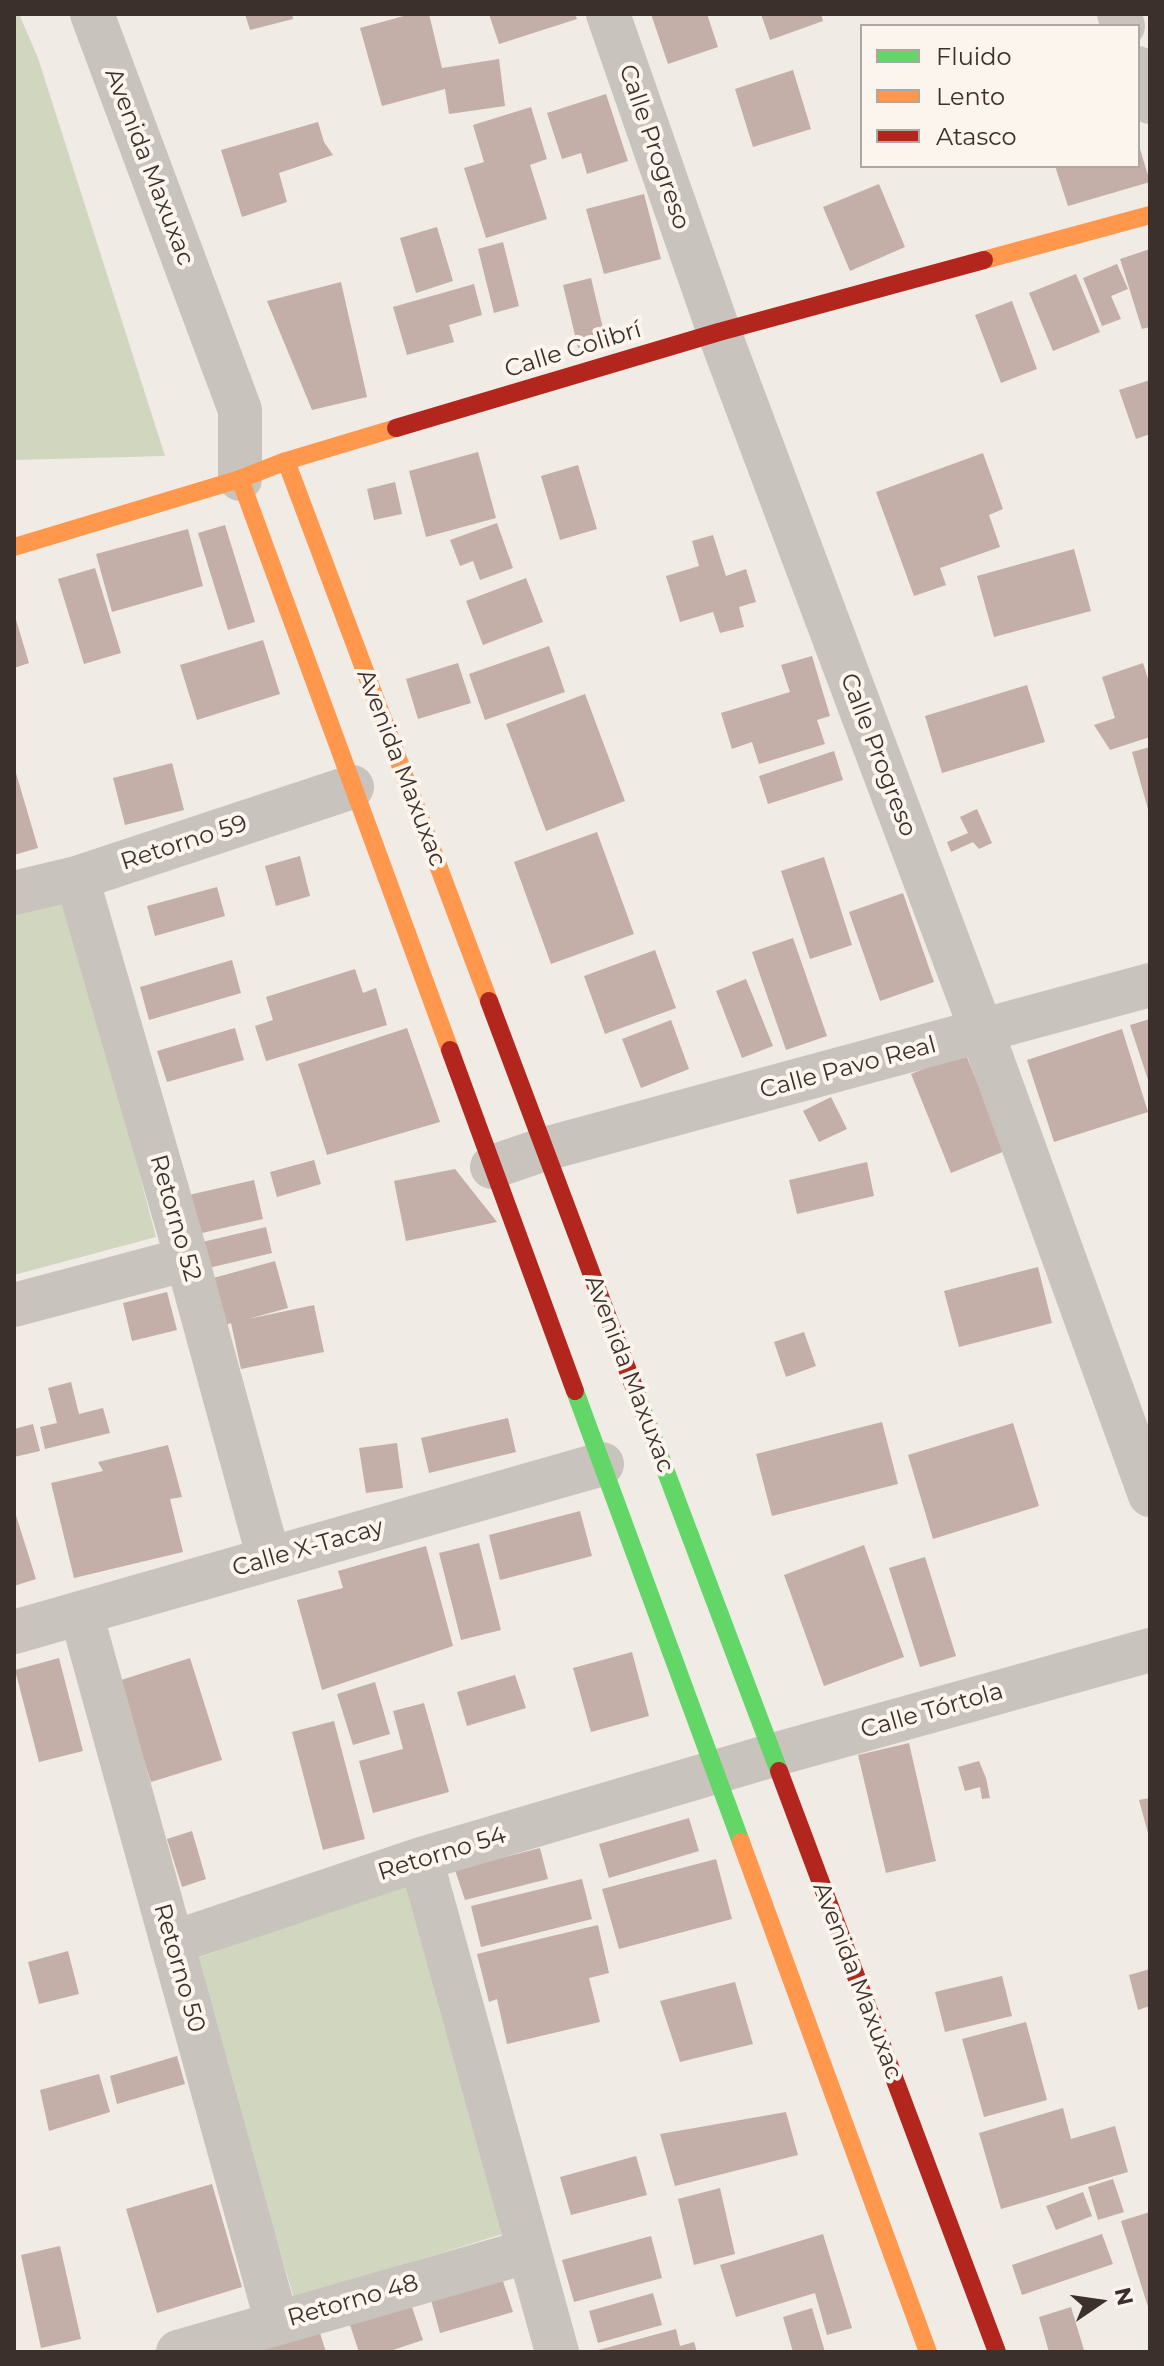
<!DOCTYPE html>
<html>
<head>
<meta charset="utf-8">
<style>
  body { margin:0 }
  #map { position:relative; width:1164px; height:2366px; overflow:hidden; background:#f0ebe5; font-family:Montserrat,sans-serif }
  canvas { display:block }
  .frame { position:absolute; inset:0; border:16px solid #3b302b; pointer-events:none }
  .legend { position:absolute; left:860px; top:24px; width:280px; height:144px; box-sizing:border-box; background:#fbf5ee; border:2px solid #aea6a0; margin:0; padding:10px 14px; list-style:none; font-size:24px; color:#3b302b }
  .legend li { display:flex; align-items:center; gap:16px; height:40px }
  .legend b { width:40px; border:2px solid #aea6a0 }
  .north { position:absolute; left:1060px; top:2262px; width:80px; height:80px; -webkit-text-stroke:6px #fbf5ee; paint-order:stroke; rotate:77deg; font-size:22px; font-weight:700; line-height:32px; text-align:center; color:#3b302b }
  .north::after { content:''; display:block; margin:auto; width:28px; height:36px; background:#3b302b; clip-path:polygon(50% 0,100% 100%,50% 72%,0 100%) }
</style>
</head>
<body>
<div id="map">
<canvas width="1164" height="2366"></canvas>
<div class="frame"></div>
<ul class="legend">
<li><b style="height:10px;background:#63d668"></b>Fluido</li>
<li><b style="height:10px;background:#ff974d"></b>Lento</li>
<li><b style="height:10px;background:#b3261e"></b>Atasco</li>
</ul>
<div class="north">N</div>
</div>
<script>
const ctx = document.querySelector('canvas').getContext('2d');
ctx.lineJoin = 'round';
function fillPath(path, color) { ctx.fillStyle = color; ctx.fill(path, 'evenodd'); }
const toPath = rows => new Path2D(rows.map(r => 'M' + r).join(''));
function trace(path, color, width, dash) { ctx.strokeStyle = color; ctx.lineWidth = width; ctx.lineCap = dash ? 'butt' : 'round'; ctx.setLineDash(dash || []); ctx.stroke(path); }
function write(font, color, halo, rows, align = 'center') {
  ctx.font = font + ' Montserrat,sans-serif'; ctx.lineWidth = 8; ctx.setLineDash([]); ctx.textBaseline = 'middle'; ctx.strokeStyle = halo; ctx.fillStyle = color; for (const [text, x, y, turn = 0] of rows) {
    ctx.save(); ctx.translate(x, y); ctx.rotate((+turn || 0) * Math.PI / 180); ctx.textAlign = isNaN(turn) ? turn : align; if (halo) ctx.strokeText(text, 0, 0); ctx.fillText(text, 0, 0); ctx.restore();
  }
}
fillPath(toPath([
  [14,14,19,14,38,58,165,456,14,460],
  [64,889,156,1237,14,1275,14,903],
  [411,1882,506,2233,294,2298,192,1960]
]), '#d1d6bf');
fillPath(toPath([
  [245,14,292,14,293,19,250,30],
  [411,14,429,14,442,68,499,59,505,106,449,114,445,89,382,106,360,28],
  [489,14,575,14,577,19,499,44],
  [651,14,707,14,718,47,668,64],
  [761,14,821,14,823,21,770,40],
  [793,70,811,129,753,147,735,89],
  [606,94,628,161,587,174,581,153,562,159,547,113],
  [531,107,547,159,530,165,547,219,486,238,464,168,484,162,473,125],
  [318,122,324,142,333,155,279,173,287,202,242,217,221,150],
  [1138,142,1150,182,1068,206,1055,166,1138,166],
  [879,184,905,247,850,271,823,207],
  [644,194,661,259,604,274,586,209],
  [437,227,453,281,416,293,400,238],
  [503,242,519,306,494,313,478,249],
  [1150,249,1150,327,1142,329,1120,259],
  [1117,264,1128,289,1111,296,1121,319,1102,326,1083,278],
  [1076,274,1100,332,1053,351,1029,293],
  [591,278,606,341,578,348,563,285],
  [341,282,367,397,312,410,267,301],
  [474,284,482,315,449,325,454,342,407,355,393,307],
  [1012,301,1037,369,1001,383,975,315],
  [1150,380,1150,434,1136,439,1119,390],
  [478,452,496,518,426,537,409,471],
  [983,453,1003,509,989,515,1000,547,940,568,946,585,914,596,876,492],
  [578,465,597,529,560,540,541,476],
  [395,482,402,514,374,520,367,489],
  [497,523,513,568,480,580,473,561,460,566,450,540],
  [225,525,255,622,228,630,198,533],
  [188,529,203,586,112,612,96,554],
  [713,535,726,576,746,569,756,602,739,607,744,627,720,633,713,612,680,622,666,576,699,566,692,541],
  [1074,549,1091,611,994,637,977,576],
  [95,568,121,653,84,664,58,579],
  [526,578,543,622,483,645,466,601],
  [14,613,29,663,14,668],
  [263,640,280,694,197,720,180,665],
  [549,646,565,692,485,720,469,674],
  [812,656,830,716,817,720,825,744,759,764,752,742,732,749,721,713,790,692,781,665],
  [458,663,471,703,418,719,406,679],
  [1143,663,1150,685,1150,737,1110,750,1094,725,1115,718,1102,677],
  [1027,685,1045,742,942,773,925,716],
  [585,694,625,801,546,831,506,724],
  [1150,747,1150,813,1149,813,1132,752],
  [834,751,843,780,768,804,759,776],
  [172,763,184,810,125,825,113,778],
  [14,766,38,848,14,855],
  [977,809,992,843,979,849,973,842,951,852,947,842,968,833,960,817],
  [597,832,634,934,551,964,514,862],
  [300,856,310,896,276,906,265,866],
  [824,857,852,945,810,959,781,871],
  [217,887,225,916,155,936,147,906],
  [903,893,934,982,880,1001,849,912],
  [793,938,827,1036,786,1050,752,952],
  [655,950,676,1008,605,1034,584,976],
  [232,960,241,993,149,1020,140,987],
  [355,969,363,993,376,988,387,1025,266,1061,255,1026,273,1020,266,997],
  [746,979,773,1046,742,1058,716,991],
  [1150,1019,1150,1083,1149,1083,1130,1025],
  [671,1020,689,1069,641,1088,622,1039],
  [235,1028,244,1060,167,1082,157,1051],
  [407,1028,440,1122,327,1155,298,1064],
  [1122,1029,1148,1112,1054,1142,1027,1060],
  [965,1052,1005,1151,951,1173,911,1074],
  [831,1097,847,1129,819,1142,803,1111],
  [314,1160,321,1184,277,1197,270,1172],
  [867,1162,874,1196,797,1214,789,1180],
  [455,1169,497,1222,406,1241,394,1181],
  [254,1180,263,1219,189,1236,180,1197],
  [266,1227,272,1253,200,1270,194,1244],
  [275,1261,288,1308,248,1319,314,1305,324,1352,241,1369,231,1323,212,1329,199,1282],
  [1038,1267,1052,1323,959,1347,944,1291],
  [167,1292,177,1330,132,1341,123,1303],
  [804,1332,816,1366,786,1377,774,1342],
  [71,1382,79,1414,103,1408,110,1433,45,1449,40,1427,57,1423,48,1388],
  [508,1418,516,1452,429,1473,421,1438],
  [882,1422,898,1484,772,1516,756,1454],
  [1013,1423,1039,1506,933,1539,908,1455],
  [33,1424,40,1451,14,1457,14,1429],
  [397,1443,403,1488,366,1493,359,1448],
  [168,1445,182,1497,170,1499,183,1552,74,1578,51,1483,103,1471,98,1462],
  [14,1509,36,1579,14,1586],
  [580,1511,592,1556,500,1580,489,1535],
  [479,1543,501,1630,461,1640,439,1553],
  [864,1545,904,1657,824,1686,784,1575],
  [426,1546,453,1646,322,1690,297,1600,343,1588,338,1571],
  [925,1557,956,1656,920,1667,889,1568],
  [632,1652,649,1716,591,1732,573,1668],
  [59,1658,83,1751,39,1762,15,1670],
  [190,1658,222,1760,151,1782,118,1681],
  [515,1675,526,1708,467,1726,457,1692],
  [375,1682,390,1734,353,1745,337,1694],
  [424,1703,449,1792,373,1813,359,1761,403,1749,393,1711],
  [334,1721,365,1839,323,1850,292,1732],
  [909,1743,936,1861,886,1873,858,1755],
  [979,1761,986,1778,990,1798,982,1799,980,1787,965,1791,958,1767],
  [1150,1798,1150,1837,1149,1837,1139,1800],
  [689,1818,699,1851,609,1878,599,1844],
  [192,1831,206,1879,182,1887,167,1839],
  [540,1848,548,1879,465,1900,455,1870],
  [716,1859,732,1919,619,1949,602,1889],
  [582,1879,592,1919,481,1947,471,1906],
  [598,1925,609,1973,589,1978,600,2022,507,2044,497,1999,489,2002,477,1954],
  [68,1951,79,1994,39,2004,28,1962],
  [1150,1969,1150,2006,1138,2010,1129,1975],
  [1002,1976,1012,2016,945,2032,935,1992],
  [735,1982,753,2044,680,2062,660,2001],
  [1026,2022,1047,2100,984,2117,962,2039],
  [177,2056,185,2084,117,2104,110,2076],
  [99,2074,110,2112,49,2131,40,2090],
  [1063,2108,1071,2139,1115,2126,1128,2172,1001,2209,979,2133],
  [786,2112,798,2155,675,2186,660,2134],
  [636,2156,647,2195,571,2215,560,2177],
  [1113,2179,1124,2212,1098,2220,1088,2187],
  [212,2184,242,2287,157,2313,126,2209],
  [720,2188,735,2254,694,2265,678,2199],
  [1083,2192,1092,2216,1056,2230,1046,2206],
  [1150,2212,1150,2310,1149,2310,1121,2221],
  [823,2234,852,2328,827,2335,815,2293,736,2317,720,2265],
  [1102,2234,1113,2264,1022,2295,1012,2265],
  [651,2236,662,2278,574,2302,562,2260],
  [60,2246,81,2339,41,2348,21,2255],
  [501,2275,513,2312,440,2333,430,2296],
  [653,2293,662,2325,598,2343,589,2311],
  [410,2301,423,2340,387,2352,359,2352,349,2322],
  [1071,2307,1084,2350,1049,2352,1039,2317],
  [812,2308,825,2352,793,2352,783,2317],
  [676,2329,680,2346,694,2342,697,2352,591,2352],
  [320,2333,326,2352,258,2352,258,2351]
]), '#c3afa7');
trace(toPath([
  [92,14,240,410,240,479],
  [608,14,719,332,982,1032,1150,1495],
  [1119,14,1123,26],
  [1138,68,1150,102],
  [77,878,187,1259,269,1559],
  [14,893,77,878,352,787],
  [492,1167,545,1149,1150,985],
  [14,1305,187,1259],
  [81,1613,277,2323],
  [14,1632,602,1464],
  [421,1859,557,2352],
  [172,1943,421,1859,773,1755,1150,1650],
  [178,2352,529,2251]
]), '#c9c3be', 44);
trace(toPath([
  [575,1391,741,1842],
  [637,1395,779,1771]
]), '#63d668', 18);
trace(toPath([
  [984,260,1150,215],
  [286,461,489,1001],
  [240,479,450,1050],
  [14,547,240,479,286,461,396,428],
  [741,1842,928,2352]
]), '#ff974d', 18);
trace(toPath([
  [396,428,719,332,984,260],
  [489,1001,637,1395],
  [450,1050,575,1391],
  [779,1771,997,2352]
]), '#b3261e', 18);
write('24px', '#3b302b', '#fbf5ee', [
  ["Calle Progreso",654,147,71],
  ["Avenida Maxuxac",149,167,69],
  ["Calle Colibrí",573,350,-17],
  ["Calle Progreso",878,755,69],
  ["Avenida Maxuxac",401,768,69],
  ["Retorno 59",184,843,-18],
  ["Calle Pavo Real",848,1068,-15],
  ["Retorno 52",175,1218,74],
  ["Avenida Maxuxac",629,1374,69],
  ["Calle X-Tacay",308,1548,-16],
  ["Calle Tórtola",932,1711,-16],
  ["Retorno 54",442,1854,-17],
  ["Retorno 50",179,1968,74],
  ["Avenida Maxuxac",857,1981,69],
  ["Retorno 48",353,2301,-16]
]);
</script>
</body>
</html>
